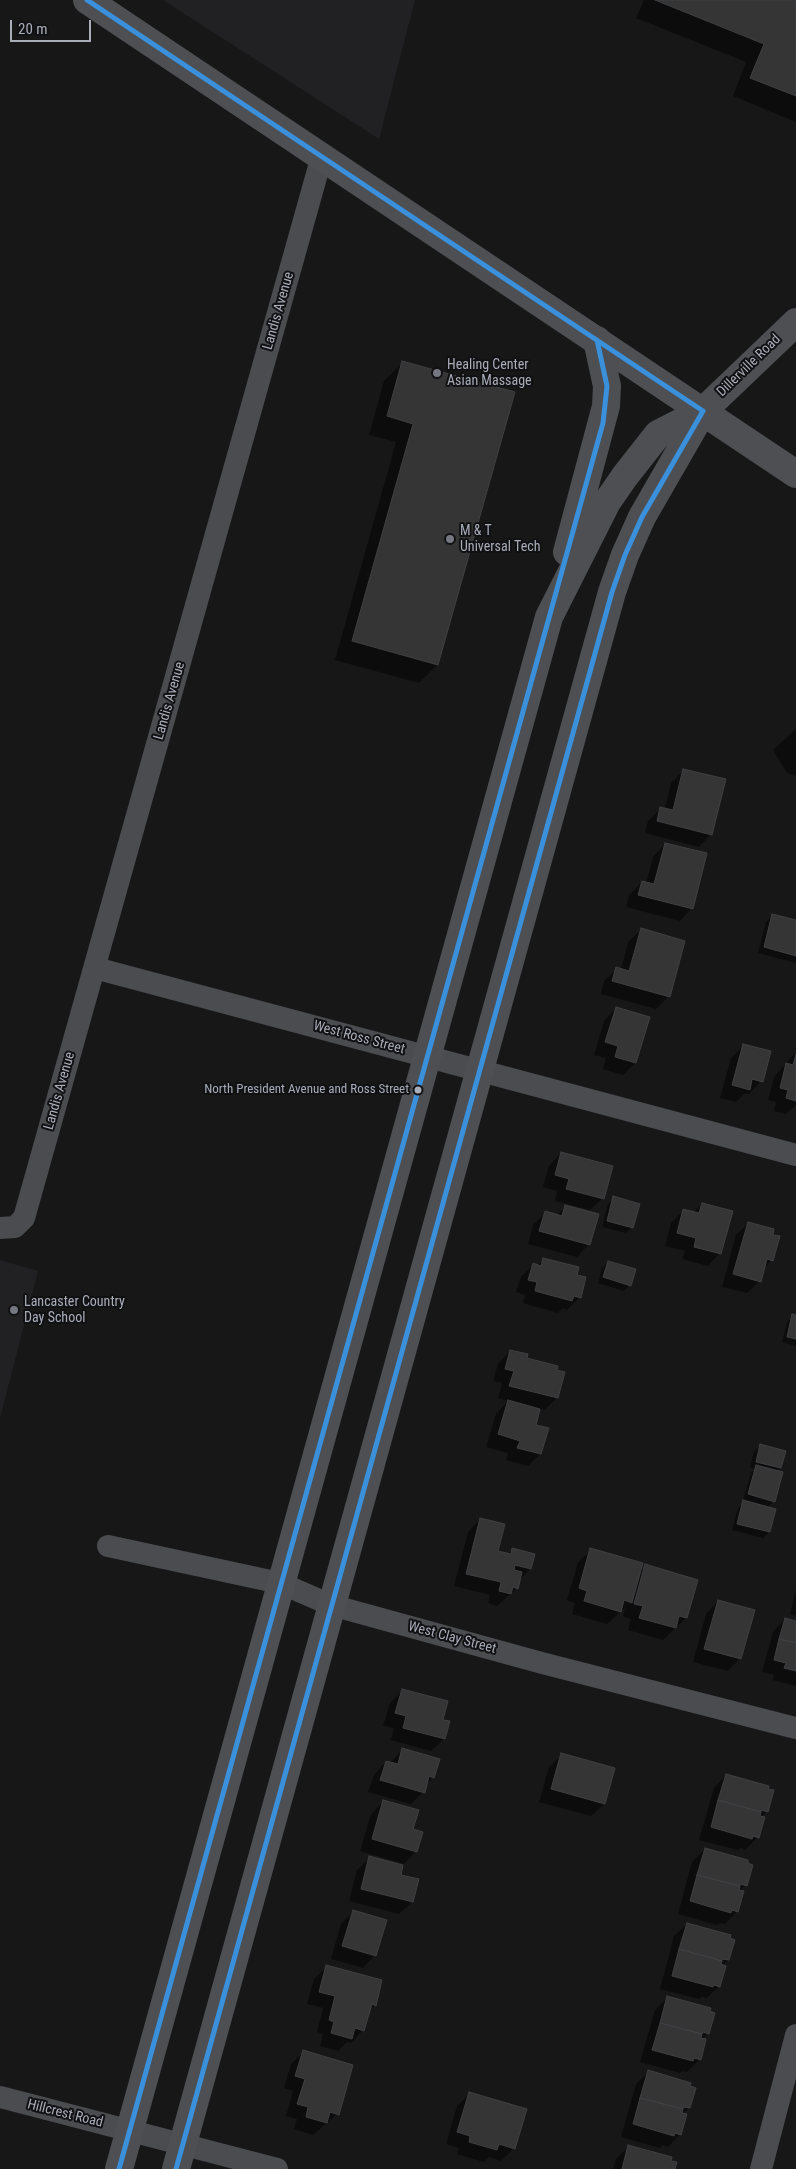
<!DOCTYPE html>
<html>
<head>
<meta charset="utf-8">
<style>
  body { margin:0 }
  #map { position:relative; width:796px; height:2169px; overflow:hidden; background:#171717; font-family:"Roboto Condensed",sans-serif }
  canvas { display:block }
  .scale { position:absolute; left:10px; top:20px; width:81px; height:22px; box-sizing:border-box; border:2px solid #a8adb8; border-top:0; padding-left:6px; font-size:15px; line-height:18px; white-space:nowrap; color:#a8adb8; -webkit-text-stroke:4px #111113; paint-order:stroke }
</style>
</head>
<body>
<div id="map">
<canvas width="796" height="2169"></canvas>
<div class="scale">20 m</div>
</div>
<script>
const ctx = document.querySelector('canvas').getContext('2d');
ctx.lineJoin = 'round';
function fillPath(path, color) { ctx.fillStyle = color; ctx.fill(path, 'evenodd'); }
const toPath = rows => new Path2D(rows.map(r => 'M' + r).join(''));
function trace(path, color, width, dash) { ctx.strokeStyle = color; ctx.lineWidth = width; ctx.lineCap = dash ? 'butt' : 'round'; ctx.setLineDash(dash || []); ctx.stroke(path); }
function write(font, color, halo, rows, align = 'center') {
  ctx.font = font + ' "Roboto Condensed",sans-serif'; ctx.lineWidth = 4; ctx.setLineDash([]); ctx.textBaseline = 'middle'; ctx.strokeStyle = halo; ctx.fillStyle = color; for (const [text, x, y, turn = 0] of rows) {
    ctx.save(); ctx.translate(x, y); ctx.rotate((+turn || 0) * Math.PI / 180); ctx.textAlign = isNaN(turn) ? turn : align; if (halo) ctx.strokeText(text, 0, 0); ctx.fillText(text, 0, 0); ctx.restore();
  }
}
fillPath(toPath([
  [163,0,415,0,379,139],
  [0,1260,38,1271,0,1418]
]), '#212123');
fillPath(toPath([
  [644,0,796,0,796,122,733,96,746,62,636,18],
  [403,362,513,393,437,665,419,683,335,660,396,442,369,435,384,381],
  [796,729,796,776,787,773,773,750],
  [684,770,711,834,699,847,645,833,648,821,661,808,665,809,671,783],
  [665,844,692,908,680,921,626,907,629,895,642,882,646,883,653,857],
  [772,916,796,922,796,963,758,953,766,922],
  [641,930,669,996,656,1009,601,994,604,981,617,969,621,970,628,942],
  [616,1008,635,1063,623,1075,603,1069,606,1058,594,1055,604,1021],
  [743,1046,761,1081,749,1094,745,1093,736,1102,720,1098,731,1058],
  [796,1052,796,1105,786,1114,774,1111,776,1102,768,1100,774,1077],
  [561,1153,603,1198,590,1210,555,1201,557,1191,543,1187,549,1166],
  [614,1198,632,1227,626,1233,602,1227,608,1204],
  [702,1204,720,1253,708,1266,682,1259,685,1251,665,1246,671,1223,684,1210,693,1213],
  [565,1207,589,1244,577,1257,528,1244,533,1225,545,1213,556,1216],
  [748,1223,772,1260,763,1269,760,1281,747,1293,722,1287,736,1235],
  [544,1259,576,1276,580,1297,567,1310,563,1308,558,1313,523,1303,525,1295,516,1292,521,1277,533,1265,537,1266],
  [608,1262,630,1285,624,1291,598,1283,602,1268],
  [793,1316,796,1317,796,1346,782,1342,787,1322],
  [510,1351,526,1359,557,1398,544,1410,539,1409,534,1425,540,1454,528,1466,506,1460,508,1453,486,1447,496,1414,508,1401,498,1398,502,1383,493,1381,498,1364],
  [760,1446,780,1468,776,1471,774,1501,767,1508,774,1510,769,1532,763,1538,732,1530,738,1508,745,1501,743,1500,751,1473,755,1469,750,1467,754,1452],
  [480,1519,496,1552,508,1554,513,1550,530,1569,519,1580,517,1588,497,1606,488,1603,490,1595,454,1586,468,1532],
  [591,1550,639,1572,646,1566,697,1581,686,1618,663,1640,628,1630,631,1619,623,1616,625,1608,607,1624,572,1614,575,1603,567,1600,578,1562],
  [796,1590,796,1615,790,1614],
  [718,1601,740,1658,728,1671,693,1662,706,1614],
  [785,1619,794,1622,796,1620,796,1686,773,1680,774,1675,762,1672,773,1632],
  [402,1691,441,1720,448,1722,444,1739,431,1751,391,1740,394,1728,383,1726,390,1703],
  [403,1749,433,1777,426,1785,423,1792,411,1804,368,1792,374,1775,386,1762,390,1763],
  [562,1755,613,1769,604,1804,591,1816,539,1802,549,1767],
  [726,1775,767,1811,761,1817,758,1837,745,1850,741,1848,738,1850,699,1840,714,1788],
  [384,1801,412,1830,416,1851,404,1864,360,1851,371,1814],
  [705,1849,746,1864,746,1885,739,1891,737,1911,725,1924,720,1923,717,1925,678,1914,692,1862],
  [370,1858,399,1876,412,1902,399,1914,349,1901,357,1870],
  [353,1912,375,1955,363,1968,331,1959,341,1924],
  [687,1924,728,1960,722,1966,719,1986,707,1998,702,1997,699,1999,660,1989,674,1936],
  [326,1967,375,2005,368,2011,363,2030,351,2043,347,2042,338,2051,320,2046,323,2034,317,2032,323,2008,307,2004,314,1979],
  [668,1997,708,2033,702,2040,700,2059,687,2072,682,2071,680,2073,640,2062,655,2010],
  [303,2052,337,2114,313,2135,294,2129,297,2119,286,2116,293,2091,284,2088,291,2064],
  [648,2072,689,2108,682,2114,680,2134,668,2147,663,2145,660,2148,621,2137,636,2084],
  [469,2094,514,2148,501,2161,489,2157,484,2162,457,2154,459,2148,446,2144,457,2106],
  [629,2146,669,2162,673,2169,613,2169,616,2159]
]), '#0007');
const building = toPath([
  [655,0,796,0,796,96,750,78,764,44,655,0],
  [402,361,515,392,438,665,352,641,413,424,387,416,402,361],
  [683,769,726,779,712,835,657,821,660,807,673,810,683,769],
  [665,843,707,853,693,909,638,895,642,881,654,884,665,843],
  [772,914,796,920,796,956,764,947,772,914],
  [641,928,685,941,670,997,612,981,616,967,629,971,641,928],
  [616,1007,650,1017,636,1063,615,1057,618,1046,605,1042,616,1007],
  [743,1044,771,1051,763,1082,752,1079,750,1090,732,1085,743,1044],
  [796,1054,796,1101,786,1098,788,1090,780,1088,786,1063,793,1065,796,1054],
  [561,1152,613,1166,604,1199,566,1189,569,1179,555,1175,561,1152],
  [613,1196,640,1204,633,1228,607,1221,613,1196],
  [702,1203,733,1211,721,1254,694,1247,696,1238,677,1233,683,1209,699,1213,702,1203],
  [565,1205,599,1214,590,1245,539,1231,545,1211,562,1216,565,1205],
  [748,1222,774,1229,773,1235,780,1236,773,1261,767,1259,761,1282,733,1274,748,1222],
  [543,1258,579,1267,577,1275,586,1277,581,1298,574,1296,572,1301,535,1291,537,1282,528,1280,533,1263,541,1266,543,1258],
  [608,1261,636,1269,631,1286,603,1277,608,1261],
  [792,1314,796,1315,796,1339,787,1337,792,1314],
  [510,1350,528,1354,527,1358,558,1366,557,1370,565,1372,558,1398,509,1386,514,1371,505,1369,510,1350],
  [508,1400,540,1409,536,1425,549,1428,541,1454,517,1448,520,1441,498,1434,508,1400],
  [760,1444,786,1451,781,1468,756,1462,760,1444],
  [756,1465,783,1472,775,1502,748,1494,756,1465],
  [743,1500,776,1509,770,1532,737,1524,743,1500],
  [480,1518,505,1524,498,1551,511,1554,512,1548,535,1554,531,1569,515,1565,514,1570,522,1572,518,1589,513,1587,511,1594,499,1591,501,1582,466,1574,480,1518],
  [590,1548,643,1563,632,1603,624,1600,621,1612,584,1601,587,1591,579,1588,590,1548],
  [645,1564,698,1580,687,1618,679,1616,676,1628,639,1618,643,1606,634,1604,645,1564],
  [718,1600,755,1610,741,1659,704,1649,718,1600],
  [785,1618,796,1621,796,1643,779,1639,785,1618],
  [779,1639,796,1643,796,1671,784,1668,786,1663,774,1660,779,1639],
  [402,1689,448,1701,443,1720,450,1721,445,1739,403,1728,406,1716,395,1713,402,1689],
  [402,1748,440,1759,434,1778,429,1776,425,1793,380,1780,386,1761,398,1764,402,1748],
  [561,1753,615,1768,605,1804,551,1789,561,1753],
  [726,1774,769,1786,768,1789,774,1790,768,1812,761,1810,761,1812,718,1800,726,1774],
  [383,1800,419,1810,413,1829,423,1832,417,1852,372,1839,383,1800],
  [718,1800,761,1812,760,1816,765,1817,759,1838,753,1836,752,1839,711,1827,718,1800],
  [705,1848,748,1860,748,1863,753,1865,747,1886,740,1884,740,1886,697,1875,705,1848],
  [369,1856,403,1865,401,1875,419,1879,413,1902,361,1889,369,1856],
  [697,1875,740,1886,739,1890,744,1891,738,1912,732,1910,731,1913,690,1901,697,1875],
  [353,1910,387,1920,376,1956,342,1946,353,1910],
  [687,1923,731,1935,730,1938,735,1940,729,1960,722,1959,722,1961,679,1949,687,1923],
  [679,1949,722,1961,721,1964,726,1966,720,1987,714,1985,713,1987,672,1976,679,1949],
  [326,1965,382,1980,376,2006,372,2004,364,2031,355,2028,352,2039,331,2033,334,2022,329,2020,335,1996,319,1992,326,1965],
  [667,1996,711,2008,710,2011,715,2013,709,2034,703,2032,702,2034,660,2023,667,1996],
  [660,2023,702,2034,701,2038,706,2039,701,2060,694,2058,693,2061,652,2050,660,2023],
  [303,2050,353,2065,339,2115,330,2112,327,2123,306,2117,308,2107,297,2104,305,2079,295,2076,303,2050],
  [648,2070,691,2083,690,2086,696,2088,690,2108,683,2107,683,2109,640,2098,648,2070],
  [469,2092,527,2109,515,2149,499,2144,497,2150,469,2142,470,2136,457,2132,469,2092],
  [640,2098,683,2109,682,2113,687,2114,681,2135,675,2133,674,2136,633,2124,640,2098],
  [628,2145,672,2157,671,2161,677,2162,675,2169,622,2169,628,2145]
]);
fillPath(building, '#353536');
trace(building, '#3f4043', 1);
trace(toPath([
  [95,968,796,1155],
  [0,1228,15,1227,24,1218,322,156],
  [108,1546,280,1583,331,1605,542,1663,796,1728],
  [0,2097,277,2169],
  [761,2169,796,2035]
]), '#4b4c50', 22);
trace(toPath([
  [87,0,796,474],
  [567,552,606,406,607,386,597,340],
  [119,2169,549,617,607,502,625,476,658,434,703,411,796,322],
  [176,2169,612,592,625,555,642,517,703,411]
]), '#4d4f52', 28);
trace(toPath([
  [87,0,703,411],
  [119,2169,603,423,607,386,597,340],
  [176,2169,612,592,625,555,642,517,703,411]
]), '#3a90db', 5);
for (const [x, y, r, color] of [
  [437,373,5,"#757880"],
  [450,539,5,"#757880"],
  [418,1090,4.5,"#a8adb8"],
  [14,1310,5,"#757880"]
]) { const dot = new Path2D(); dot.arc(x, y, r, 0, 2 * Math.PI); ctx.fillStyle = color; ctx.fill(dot); trace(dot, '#111113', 2); }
write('13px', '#a8adb8', '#111113', [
  ["North President Avenue and Ross Street",409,1090]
], 'right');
write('14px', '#a8adb8', '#111113', [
  ["Landis Avenue",279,311,-74],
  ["Dillerville Road",749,366,-44],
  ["Landis Avenue",170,701,-74],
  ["West Ross Street",359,1038,15],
  ["Landis Avenue",60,1091,-74],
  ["West Clay Street",452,1638,15],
  ["Hillcrest Road",65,2114,14]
]);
write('14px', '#a8adb8', '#111113', [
  ["Healing Center",447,365],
  ["Asian Massage",447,381],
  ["M & T",460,531],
  ["Universal Tech",460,547],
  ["Lancaster Country",24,1302],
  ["Day School",24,1318]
], 'left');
</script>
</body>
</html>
